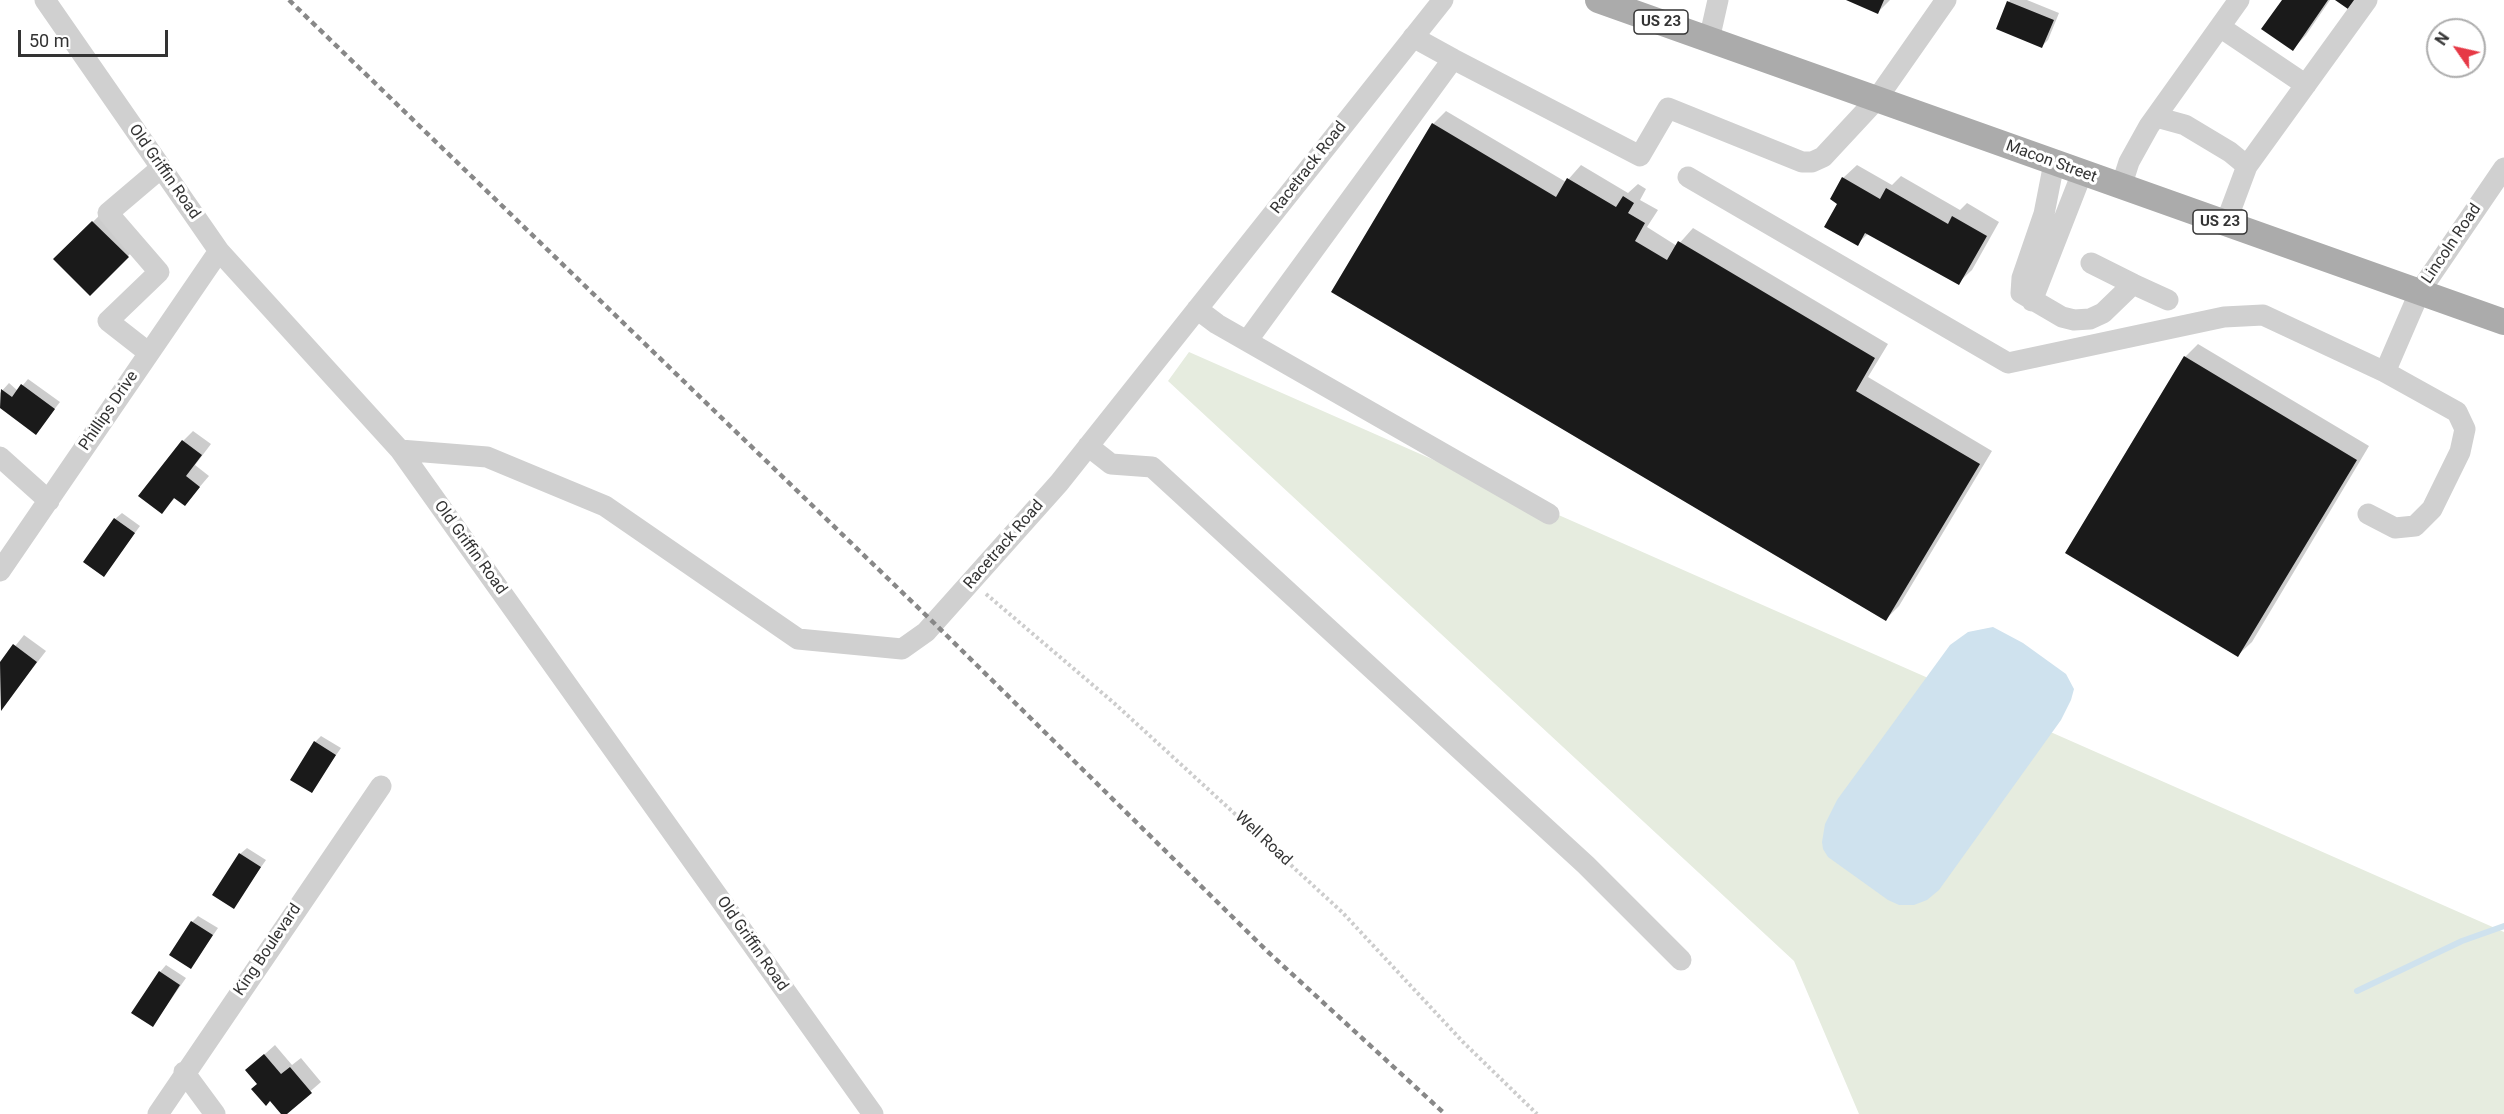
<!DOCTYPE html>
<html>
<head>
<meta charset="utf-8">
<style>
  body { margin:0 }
  #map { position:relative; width:2504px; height:1114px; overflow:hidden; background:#fff; font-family:Roboto,sans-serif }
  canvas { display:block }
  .north { position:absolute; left:2426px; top:18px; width:60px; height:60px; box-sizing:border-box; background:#fff; border:2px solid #adadad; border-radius:50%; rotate:304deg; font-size:16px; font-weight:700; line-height:24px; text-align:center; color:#333 }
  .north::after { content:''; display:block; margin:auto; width:21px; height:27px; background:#e63946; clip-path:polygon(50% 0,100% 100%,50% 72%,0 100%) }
  .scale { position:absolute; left:18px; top:30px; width:150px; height:27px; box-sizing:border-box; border:3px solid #333; border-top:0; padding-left:8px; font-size:18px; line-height:21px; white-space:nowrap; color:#333; -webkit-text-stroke:4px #fff; paint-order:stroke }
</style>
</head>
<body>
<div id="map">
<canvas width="2504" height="1114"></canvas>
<div class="north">N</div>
<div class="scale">50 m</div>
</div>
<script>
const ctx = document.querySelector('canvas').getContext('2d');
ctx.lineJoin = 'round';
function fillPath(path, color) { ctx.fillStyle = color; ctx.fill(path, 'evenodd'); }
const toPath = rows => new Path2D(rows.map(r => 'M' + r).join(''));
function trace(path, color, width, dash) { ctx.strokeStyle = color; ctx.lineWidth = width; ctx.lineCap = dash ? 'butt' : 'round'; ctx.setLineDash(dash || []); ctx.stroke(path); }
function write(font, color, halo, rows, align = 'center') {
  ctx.font = font + ' Roboto,sans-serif'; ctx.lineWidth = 6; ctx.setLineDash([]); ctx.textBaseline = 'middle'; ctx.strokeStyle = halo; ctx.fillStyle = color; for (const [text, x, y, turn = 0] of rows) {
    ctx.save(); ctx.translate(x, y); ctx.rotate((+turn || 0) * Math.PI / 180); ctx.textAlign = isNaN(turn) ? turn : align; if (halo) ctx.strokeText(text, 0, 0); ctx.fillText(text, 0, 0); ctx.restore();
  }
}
fillPath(toPath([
  [1189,352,2504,932,2504,1114,1859,1114,1794,961,1168,381]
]), '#e6ecdf');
fillPath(toPath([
  [1993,627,2023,643,2066,674,2074,689,2071,700,2061,720,1939,890,1927,900,1914,905,1899,905,1888,900,1828,857,1823,849,1822,842,1825,824,1837,800,1950,645,1968,632]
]), '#cfe2ee');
fillPath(toPath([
  [1849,0,1890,0,1878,12],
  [2010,0,2027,0,2059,13,2048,40,2042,46,2009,2],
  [2283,0,2330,0,2306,35,2293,49],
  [1446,111,1566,182,1581,165,1628,193,1638,184,1646,189,1640,200,1658,210,1647,227,1677,246,1693,228,1888,344,1868,377,1992,451,1899,606,1886,619,1433,124],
  [1857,165,1892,185,1901,176,1960,210,1967,203,1999,222,1972,270,1958,283,1869,233,1857,244,1839,203,1843,178],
  [103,212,137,247,90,294,55,259],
  [2198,344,2369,446,2252,642,2238,655,2185,357],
  [28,379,60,402,36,433,0,407,0,393,9,383,18,391],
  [193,431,211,444,195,465,209,476,185,504,176,497,161,512,183,441],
  [122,513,140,526,104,575,115,519],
  [24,635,46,651,1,709,0,665],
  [321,736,341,748,311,791,315,742],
  [247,848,266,860,233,907,240,854],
  [198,916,218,928,191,967,192,922],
  [166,965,186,978,153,1025,160,972],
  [275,1045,292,1065,301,1058,321,1082,284,1114,247,1070]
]), '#0003');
trace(toPath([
  [2357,991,2462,941,2504,926]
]), '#cfe2ee', 6);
fillPath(toPath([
  [1846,0,1884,0,1878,14],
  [2282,0,2328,0,2293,51,2261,29],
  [2335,0,2355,0,2348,9],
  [2007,1,2054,20,2042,48,1996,29],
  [1432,123,1556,197,1567,178,1616,207,1623,196,1634,203,1628,213,1645,223,1635,241,1667,260,1678,241,1875,358,1856,391,1980,464,1886,621,1331,292],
  [1842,177,1880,199,1886,188,1948,224,1952,216,1987,236,1959,285,1865,233,1858,246,1824,227,1837,204,1830,199],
  [92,221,129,257,90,296,53,259],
  [2184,356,2357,460,2238,657,2065,553],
  [21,384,55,409,36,435,0,408,1,389,12,397],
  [182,440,202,455,186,476,200,487,185,506,174,498,162,514,138,496],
  [114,518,135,533,104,577,83,562],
  [13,644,37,662,1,711,0,662],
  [314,741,336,755,312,793,290,780],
  [239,853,261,867,234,909,212,895],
  [191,921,213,935,191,969,169,955],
  [159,971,180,985,153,1027,131,1013],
  [264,1054,281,1074,290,1067,312,1093,287,1114,281,1114,270,1101,266,1106,251,1089,257,1084,245,1070]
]), '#1a1a1a');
trace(toPath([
  [986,594,1114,703,1342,912,1463,1042,1537,1114]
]), '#cdcdcd', 4, [3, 3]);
trace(toPath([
  [45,0,219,251,400,450,873,1114],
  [2220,27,2306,85],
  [1413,37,1453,59],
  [1709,40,1718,0],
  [2156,117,2185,125,2230,152,2247,166],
  [2054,163,2044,214,2022,278,2021,293,2062,317,2074,320,2090,319,2103,313,2133,284,2168,300],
  [1688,177,2008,363,2224,317,2263,315,2385,372],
  [2121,187,2129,162,2149,126,2239,0],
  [2225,225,2247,166,2367,0],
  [2091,263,2133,284],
  [2032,301,2082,173],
  [1197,309,1217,324,1549,514],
  [1247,341,1453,59,1640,156,1668,108,1802,162,1812,162,1823,157,1876,100,1946,0],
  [149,353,108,321,159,272,108,213,161,168],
  [1088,446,1111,464,1152,467,1586,865,1681,960],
  [400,450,487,457,605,506,798,639,902,649,926,632,1059,483,1443,0],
  [0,457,49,501],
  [2368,514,2395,528,2415,526,2432,509,2460,452,2465,429,2457,412,2385,372,2420,291,2504,168],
  [0,571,219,251],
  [184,1072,215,1114],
  [158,1114,381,786]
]), '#d0d0d0', 21);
trace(toPath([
  [1598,0,2504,322]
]), '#ababab', 26);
trace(toPath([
  [289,0,934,623,1268,952,1445,1114]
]), '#888', 4.5, [6, 4.5]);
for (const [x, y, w] of [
  [1661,22,54],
  [2220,222,54]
]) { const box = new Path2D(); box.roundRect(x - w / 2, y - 12, w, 24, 4.5); ctx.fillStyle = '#fff'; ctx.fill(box); trace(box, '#333', 1.5); }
write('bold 15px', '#333', null, [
  ["US 23",1661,22],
  ["US 23",2220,222]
]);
write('16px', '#333', '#fff', [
  ["Macon Street",2051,162,20],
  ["Racetrack Road",1309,168,-52],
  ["Old Griffin Road",164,172,55],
  ["Lincoln Road",2452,244,-56],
  ["Phillips Drive",109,411,-56],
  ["Racetrack Road",1004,545,-49],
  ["Old Griffin Road",470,548,54],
  ["Well Road",1263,839,43],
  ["Old Griffin Road",752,944,55],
  ["King Boulevard",268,950,-56]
]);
</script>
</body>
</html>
